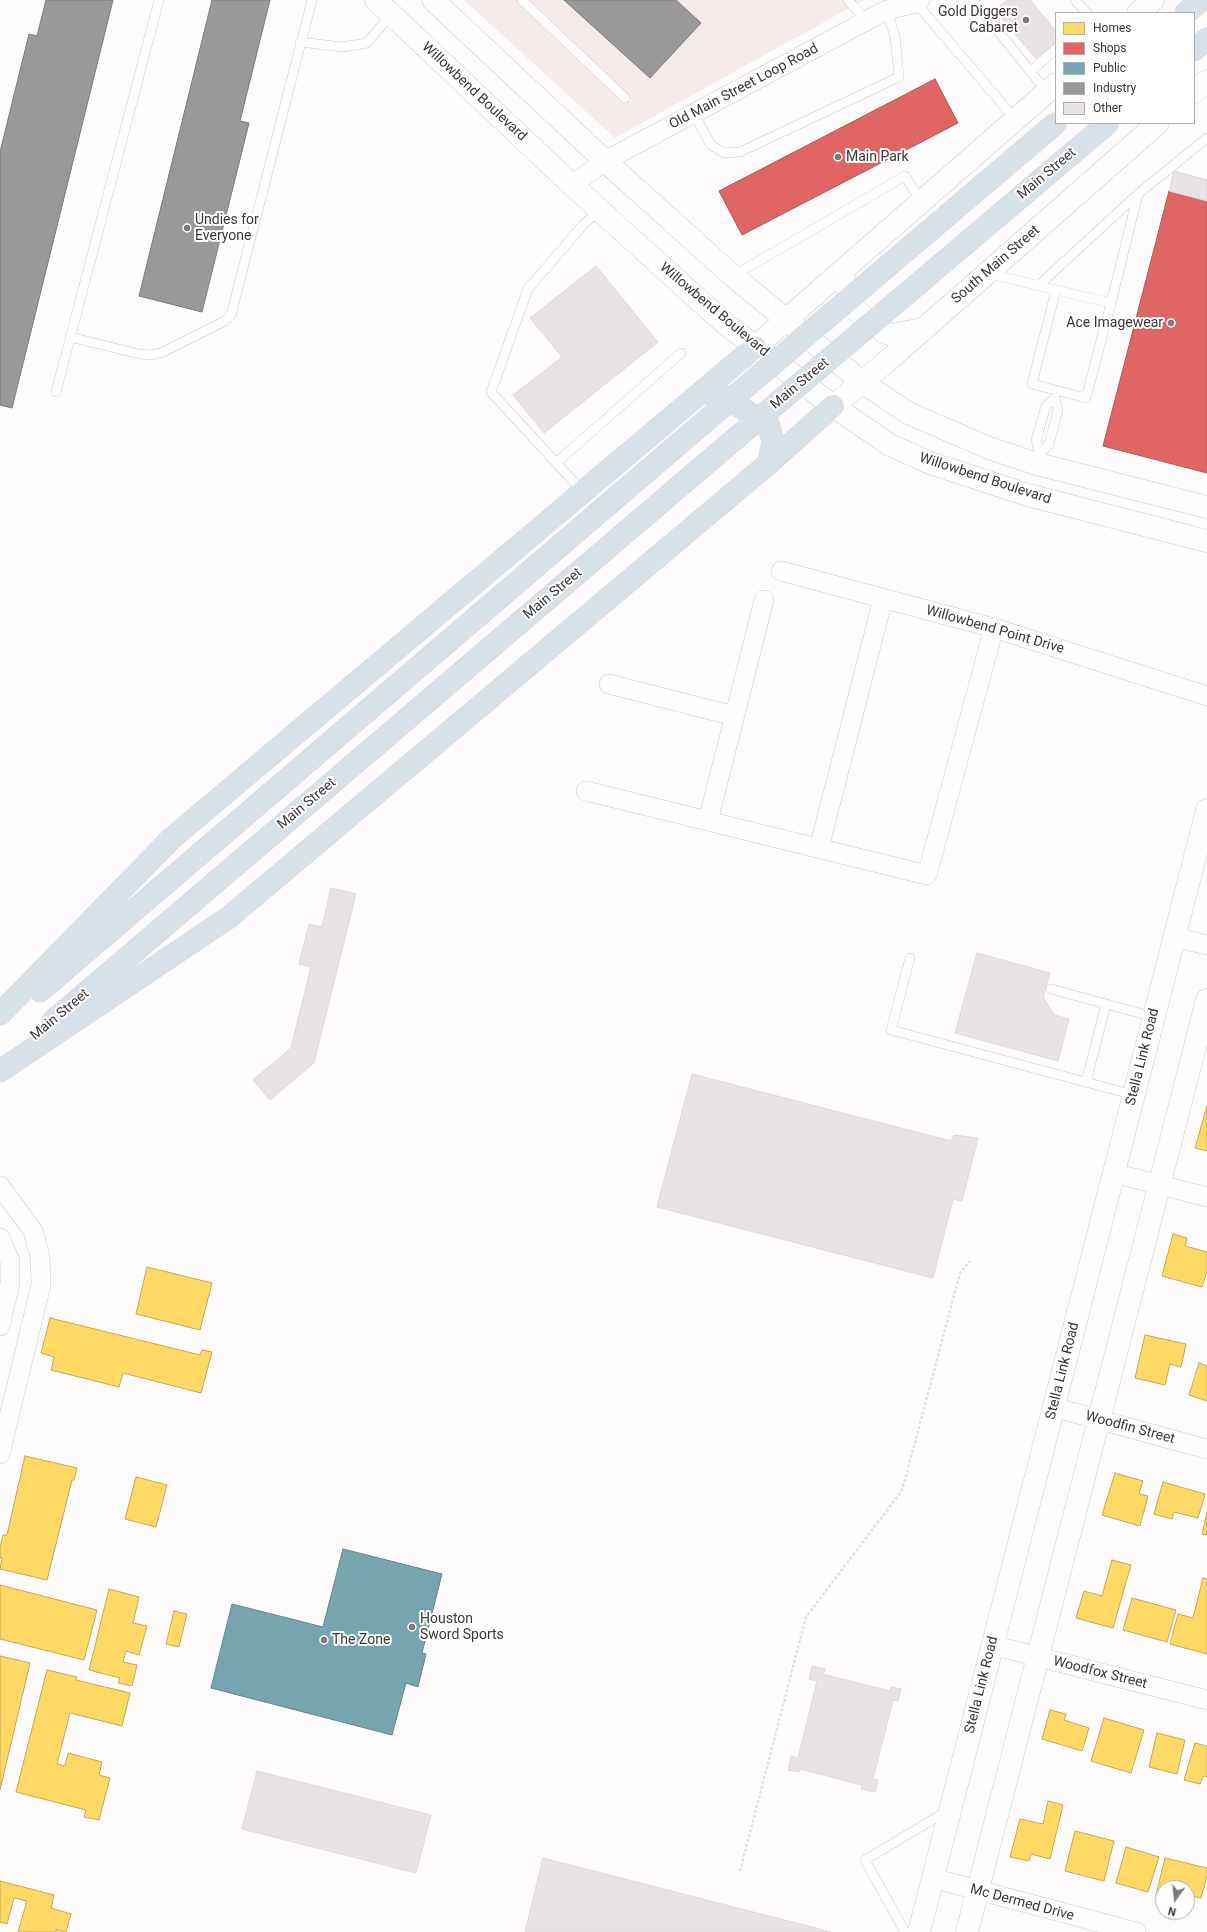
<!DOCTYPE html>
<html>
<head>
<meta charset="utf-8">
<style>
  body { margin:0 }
  #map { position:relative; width:1207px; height:1932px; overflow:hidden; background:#fdfbfb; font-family:Roboto,sans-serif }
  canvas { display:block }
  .legend { position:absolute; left:1055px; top:12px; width:140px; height:112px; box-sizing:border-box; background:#fff; border:1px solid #b1aeae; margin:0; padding:5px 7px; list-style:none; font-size:12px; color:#3d3535 }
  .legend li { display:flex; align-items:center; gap:8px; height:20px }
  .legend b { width:20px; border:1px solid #b1aeae }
  .north { position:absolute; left:1155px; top:1880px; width:40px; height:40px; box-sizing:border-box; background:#fff; border:1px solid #b1aeae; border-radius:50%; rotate:195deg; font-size:11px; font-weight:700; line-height:16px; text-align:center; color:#3d3535 }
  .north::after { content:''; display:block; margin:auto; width:14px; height:18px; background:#807a7a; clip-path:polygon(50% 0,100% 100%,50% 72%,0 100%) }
</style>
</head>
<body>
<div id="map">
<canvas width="1207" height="1932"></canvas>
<ul class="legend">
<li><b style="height:11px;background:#ffd966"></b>Homes</li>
<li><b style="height:11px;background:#e06666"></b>Shops</li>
<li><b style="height:11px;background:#76a5af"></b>Public</li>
<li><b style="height:11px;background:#999"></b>Industry</li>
<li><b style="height:11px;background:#eae3e3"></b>Other</li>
</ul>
<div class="north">N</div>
</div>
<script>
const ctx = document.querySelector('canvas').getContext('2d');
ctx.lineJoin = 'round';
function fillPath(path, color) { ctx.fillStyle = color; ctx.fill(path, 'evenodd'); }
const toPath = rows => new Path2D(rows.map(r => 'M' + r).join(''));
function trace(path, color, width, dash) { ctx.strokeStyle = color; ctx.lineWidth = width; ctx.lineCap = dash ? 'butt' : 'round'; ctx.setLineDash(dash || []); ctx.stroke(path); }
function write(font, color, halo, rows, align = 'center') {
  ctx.font = font + ' Roboto,sans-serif'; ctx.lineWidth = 4; ctx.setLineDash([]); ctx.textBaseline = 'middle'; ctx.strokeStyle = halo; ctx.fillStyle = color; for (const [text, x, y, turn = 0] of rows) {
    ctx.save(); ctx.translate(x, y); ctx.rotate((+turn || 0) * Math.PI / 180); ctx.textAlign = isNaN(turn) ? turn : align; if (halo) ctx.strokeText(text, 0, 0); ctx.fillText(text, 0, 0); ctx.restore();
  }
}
fillPath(toPath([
  [464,0,864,0,615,138]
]), '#f5ebeb');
const homes = toPath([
  [1207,1106,1207,1151,1195,1148,1207,1106],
  [1173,1234,1187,1238,1185,1246,1207,1252,1207,1271,1202,1287,1162,1276,1173,1234],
  [147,1267,212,1283,200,1330,136,1314,147,1267],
  [50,1318,200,1355,202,1350,212,1352,201,1393,123,1373,119,1387,51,1370,54,1357,41,1353,50,1318],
  [1145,1335,1186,1344,1181,1367,1170,1364,1165,1385,1135,1378,1145,1335],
  [1199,1363,1207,1366,1207,1401,1189,1395,1199,1363],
  [25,1456,77,1468,74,1480,72,1480,47,1580,0,1569,2,1558,0,1558,0,1547,3,1535,7,1535,25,1456],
  [1115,1473,1143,1481,1139,1494,1148,1496,1140,1526,1102,1515,1115,1473],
  [136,1477,167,1485,156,1527,125,1519,136,1477],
  [1163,1482,1205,1494,1198,1518,1174,1512,1172,1519,1154,1514,1163,1482],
  [1207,1513,1207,1535,1202,1534,1207,1513],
  [1112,1560,1131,1565,1113,1628,1076,1618,1084,1591,1102,1596,1112,1560],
  [1203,1578,1207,1579,1207,1654,1170,1644,1178,1614,1193,1618,1203,1578],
  [0,1585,97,1610,84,1660,0,1639,0,1585],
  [109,1589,139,1597,133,1623,147,1626,139,1655,126,1651,123,1662,137,1665,132,1686,118,1683,120,1678,89,1670,109,1589],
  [1132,1598,1176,1610,1167,1642,1123,1630,1132,1598],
  [174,1611,187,1614,179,1647,166,1644,174,1611],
  [0,1656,30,1663,0,1790,0,1656],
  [47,1670,77,1677,76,1680,130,1693,122,1726,70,1713,57,1764,65,1766,68,1753,102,1762,99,1775,110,1778,99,1820,84,1817,86,1810,16,1792,47,1670],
  [1050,1710,1066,1714,1064,1720,1089,1728,1082,1751,1042,1739,1050,1710],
  [1104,1718,1144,1730,1131,1773,1091,1761,1104,1718],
  [1157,1733,1185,1740,1177,1774,1149,1767,1157,1733],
  [1195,1743,1207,1746,1207,1777,1203,1776,1200,1784,1184,1780,1195,1743],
  [1048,1801,1063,1805,1050,1859,1031,1854,1029,1861,1010,1857,1020,1819,1043,1824,1048,1801],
  [1075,1831,1114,1841,1104,1881,1065,1871,1075,1831],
  [1126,1847,1159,1857,1148,1892,1116,1883,1126,1847],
  [1165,1858,1207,1868,1207,1876,1201,1898,1187,1895,1187,1888,1163,1888,1163,1896,1156,1895,1165,1858],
  [0,1881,54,1895,51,1908,71,1914,66,1932,56,1930,56,1932,18,1932,27,1901,14,1898,7,1924,0,1922,0,1881]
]);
fillPath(homes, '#ffd966');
trace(homes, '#c5a857', 1);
const shops = toPath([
  [935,79,958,123,742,235,719,191,935,79],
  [1169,191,1207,201,1207,473,1103,446,1169,191]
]);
fillPath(shops, '#e06666');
trace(shops, '#af5757', 1);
const public = toPath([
  [343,1549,442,1574,422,1653,426,1654,418,1687,406,1683,392,1735,211,1688,232,1604,323,1627,343,1549]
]);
fillPath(public, '#76a5af');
trace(public, '#65838a', 1);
const industry = toPath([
  [46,0,113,0,12,408,0,405,0,152,29,34,37,36,46,0],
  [212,0,270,0,240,121,249,123,202,312,139,296,212,0],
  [564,0,676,0,701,23,650,78,564,0]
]);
fillPath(industry, '#999');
trace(industry, '#7d7b7b', 1);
const building = toPath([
  [1007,0,1030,0,1056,31,1056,42,1036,59,995,10,1007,0],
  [1174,171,1207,180,1207,201,1169,191,1174,171],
  [596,266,658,342,544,433,513,395,562,357,530,318,596,266],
  [331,888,356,894,314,1063,270,1100,253,1080,291,1048,311,967,299,964,309,924,322,927,331,888],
  [977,953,1050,973,1043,997,1054,1015,1069,1019,1058,1061,955,1033,977,953],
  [692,1074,951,1141,954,1135,978,1138,962,1201,953,1199,933,1278,657,1207,692,1074],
  [812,1666,825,1669,823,1674,890,1691,891,1687,901,1689,898,1701,893,1700,873,1779,878,1780,875,1792,861,1789,862,1785,800,1769,799,1772,788,1770,791,1756,798,1758,817,1681,809,1679,812,1666],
  [257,1771,431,1815,416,1873,242,1829,257,1771],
  [543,1858,831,1932,525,1932,543,1858]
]);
fillPath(building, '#eae3e3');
trace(building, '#ddd9d9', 1);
const service = toPath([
  [522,0,625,98],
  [848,0,866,21],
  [973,0,1047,92],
  [1075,0,1087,13],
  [916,3,1016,120],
  [300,42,342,47,367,43,391,14],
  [1031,71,1056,49],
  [694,114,711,145,724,153,740,152,899,77,895,37,887,10],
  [1138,194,1207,138],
  [990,274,1111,303,1138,194,1039,285],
  [733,276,905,176,921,202],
  [1056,290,1032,384,1086,398,1111,303],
  [70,337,139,354,152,355,163,352,225,321,231,315,312,0],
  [56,392,159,0],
  [1055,398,1058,410,1049,444,1040,454,1036,440,1046,406,1055,398],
  [556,463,681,353],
  [583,492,491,392,528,289,583,225,600,210],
  [910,958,891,1030,1134,1095],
  [1051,989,1154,1017],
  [1086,1082,1106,1004],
  [905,1932,865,1860,947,1811]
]);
const minor = toPath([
  [572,185,605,161,866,21,887,10,916,3,920,0],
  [781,571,994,628,1207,696],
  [609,684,734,716],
  [586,791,927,875,994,628],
  [708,821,764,600],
  [819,848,883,599],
  [1174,937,1207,945],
  [1114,1173,1207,1197],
  [0,1186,33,1231,40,1257,41,1285,0,1454],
  [0,1238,10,1261,10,1284,0,1326],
  [1053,1407,1207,1449],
  [992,1645,1207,1700],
  [932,1878,1136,1932]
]);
const secondary = toPath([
  [376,0,572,185,702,303,727,325,833,406,890,445,930,463,1028,495,1207,541],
  [433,0,605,161,733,276,862,382,908,413,989,448,1037,464,1207,507],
  [1138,13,1153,0],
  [1194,92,1207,81],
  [846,283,849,305,884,332,893,335,922,329],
  [755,347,1056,84],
  [833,406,885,363,1158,123],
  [919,1932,1207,810],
  [967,1932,1207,1000]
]);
const trunk = toPath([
  [1186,13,1201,0],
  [1194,50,1207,39],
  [712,395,725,397,769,426,773,442,768,464],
  [40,991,702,424],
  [0,1014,172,838,755,347],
  [53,1021,722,450],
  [0,1071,228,918,768,464,833,406]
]);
trace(service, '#cecaca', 10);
trace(minor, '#cecaca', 20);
trace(secondary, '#cecaca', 23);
trace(trunk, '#d7d5d5', 23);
trace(toPath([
  [740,1871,806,1617,901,1492,905,1480,960,1273,970,1261]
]), '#e1e1e1', 2.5, [3, 2]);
trace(service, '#fffefe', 9);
trace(minor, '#fffefe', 19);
trace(secondary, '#fffefe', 22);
trace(trunk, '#d9e1e8', 22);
const trunkBridge = toPath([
  [702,424,1056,123],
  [722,450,1108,123]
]);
trace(trunkBridge, '#d7d5d5', 23, []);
trace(trunkBridge, '#d9e1e8', 22);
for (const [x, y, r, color] of [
  [1026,20,4,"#807a7a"],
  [838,157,4,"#807a7a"],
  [187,228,4,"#807a7a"],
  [1171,323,4,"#807a7a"],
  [412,1627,4,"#807a7a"],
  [324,1640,4,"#807a7a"]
]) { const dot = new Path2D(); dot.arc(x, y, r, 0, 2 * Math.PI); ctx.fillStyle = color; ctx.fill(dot); trace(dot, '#fff', 1.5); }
write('14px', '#3d3535', '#fff', [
  ["Gold Diggers",1018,12,"right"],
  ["Cabaret",1018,28,"right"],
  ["Main Park",846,157],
  ["Undies for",195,220],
  ["Everyone",195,236],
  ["Ace Imagewear",1163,323,"right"],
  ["Houston",420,1619],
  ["Sword Sports",420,1635],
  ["The Zone",332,1640]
], 'left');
write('14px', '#3d3535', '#fff', [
  ["Old Main Street Loop Road",744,87,-28],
  ["Willowbend Boulevard",474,92,43],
  ["Main Street",1047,174,-40],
  ["South Main Street",996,265,-41],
  ["Willowbend Boulevard",714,310,40],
  ["Main Street",800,384,-40],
  ["Willowbend Boulevard",985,479,18],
  ["Main Street",553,594,-40],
  ["Willowbend Point Drive",995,630,16],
  ["Main Street",307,804,-40],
  ["Main Street",60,1015,-40],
  ["Stella Link Road",1143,1057,-76],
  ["Stella Link Road",1063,1371,-76],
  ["Woodfin Street",1130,1428,15],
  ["Woodfox Street",1100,1673,14],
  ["Stella Link Road",982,1685,-76],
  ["Mc Dermed Drive",1022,1903,15]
]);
</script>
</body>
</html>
